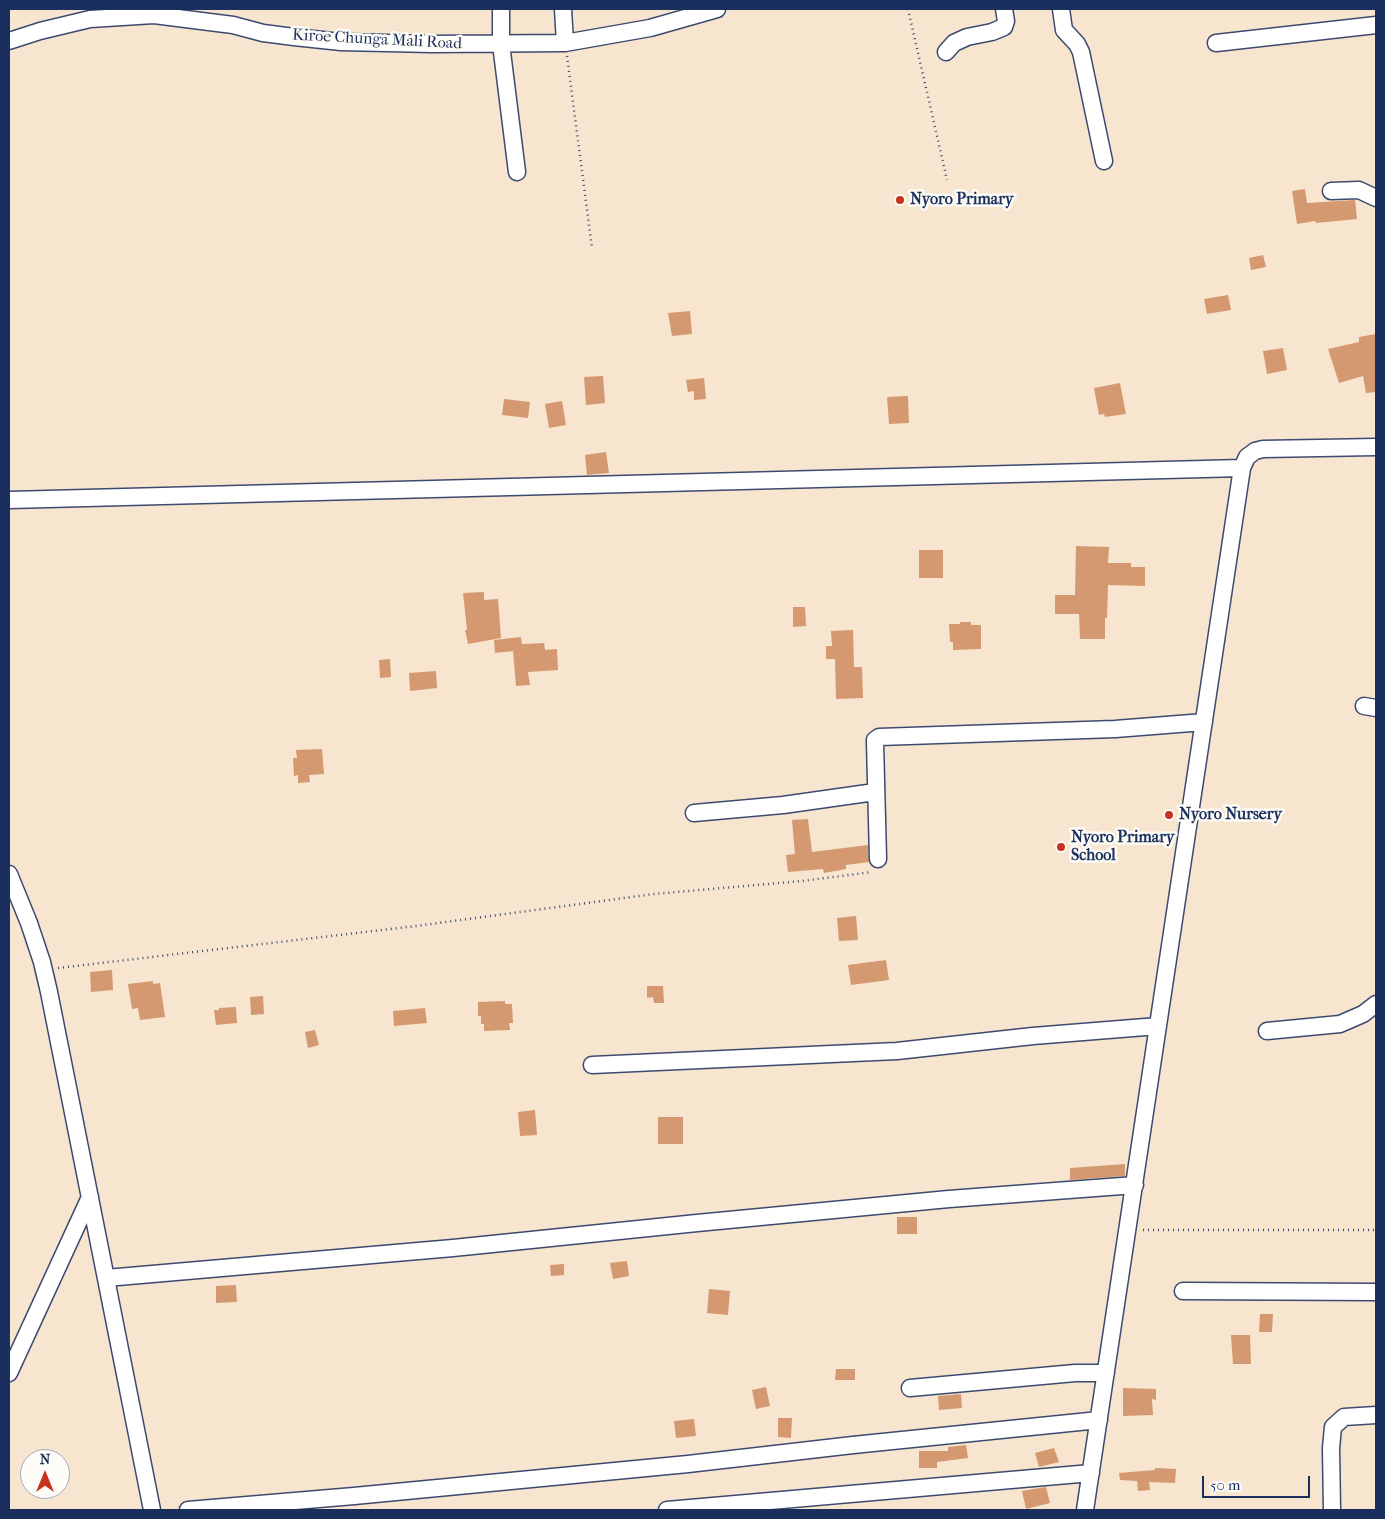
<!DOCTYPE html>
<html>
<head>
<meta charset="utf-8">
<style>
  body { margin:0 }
  #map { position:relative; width:1385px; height:1519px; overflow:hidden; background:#f7e5cf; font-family:"IM FELL French Canon",serif }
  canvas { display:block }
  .frame { position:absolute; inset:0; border:10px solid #1b2f5e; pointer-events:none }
  .north { position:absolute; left:20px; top:1449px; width:50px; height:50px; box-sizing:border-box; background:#fdfcf7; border:1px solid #a3aaba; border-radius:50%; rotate:0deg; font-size:14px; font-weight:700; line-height:20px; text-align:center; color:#1b2f5e }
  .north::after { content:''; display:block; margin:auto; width:18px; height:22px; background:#c8321e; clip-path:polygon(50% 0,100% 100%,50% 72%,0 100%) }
  .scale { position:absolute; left:1202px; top:1476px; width:108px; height:22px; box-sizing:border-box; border:2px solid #1b2f5e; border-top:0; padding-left:6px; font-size:15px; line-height:18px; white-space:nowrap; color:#1b2f5e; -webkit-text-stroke:4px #fdfcf7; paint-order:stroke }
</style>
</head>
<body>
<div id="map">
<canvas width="1385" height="1519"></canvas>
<div class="frame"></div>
<div class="north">N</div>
<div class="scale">50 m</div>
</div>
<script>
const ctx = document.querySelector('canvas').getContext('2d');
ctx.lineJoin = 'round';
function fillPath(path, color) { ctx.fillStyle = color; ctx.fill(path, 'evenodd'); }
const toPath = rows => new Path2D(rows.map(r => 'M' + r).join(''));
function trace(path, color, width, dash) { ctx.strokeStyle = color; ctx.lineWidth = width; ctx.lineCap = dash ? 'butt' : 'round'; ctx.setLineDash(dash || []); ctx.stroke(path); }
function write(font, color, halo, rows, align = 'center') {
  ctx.font = font + ' "IM FELL French Canon",serif'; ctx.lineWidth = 5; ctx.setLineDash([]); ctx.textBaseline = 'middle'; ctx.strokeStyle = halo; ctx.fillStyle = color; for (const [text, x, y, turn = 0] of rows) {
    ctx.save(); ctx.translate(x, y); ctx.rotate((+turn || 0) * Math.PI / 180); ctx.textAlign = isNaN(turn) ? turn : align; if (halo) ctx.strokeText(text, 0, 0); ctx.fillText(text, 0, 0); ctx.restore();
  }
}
fillPath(toPath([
  [1305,189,1307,203,1355,200,1357,219,1316,223,1315,221,1297,224,1292,191],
  [1263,255,1266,267,1251,270,1249,258],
  [1228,295,1231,310,1207,314,1204,299],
  [690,311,692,334,672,336,668,313],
  [1376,334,1376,392,1366,393,1363,376,1339,383,1328,349,1359,342,1359,337],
  [1283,348,1287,370,1267,374,1263,351],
  [603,376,605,403,586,405,584,377],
  [704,378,706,399,694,400,694,391,688,392,686,380],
  [1120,383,1126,414,1105,417,1104,414,1099,415,1094,388],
  [908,396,909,423,889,424,887,397],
  [504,399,530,402,528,418,502,415],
  [562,401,566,425,549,428,545,404],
  [606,452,609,473,587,475,585,455],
  [1076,546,1109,547,1108,563,1131,563,1131,567,1145,567,1145,586,1108,585,1107,618,1105,618,1105,639,1080,639,1079,614,1055,614,1055,595,1075,595],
  [919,550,943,550,943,578,919,578],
  [484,592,484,600,498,599,501,638,468,644,465,630,467,630,463,593],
  [793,607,805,607,806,626,793,627],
  [960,622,971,622,971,625,981,625,981,649,953,650,953,642,950,642,949,624,960,624],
  [853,630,854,667,862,667,863,698,836,699,835,659,826,659,826,646,832,646,831,631],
  [521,637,522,644,544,643,545,650,557,649,558,670,528,672,530,685,516,686,513,651,495,653,494,640],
  [390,659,391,677,380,678,379,660],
  [436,671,437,688,410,691,409,673],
  [322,749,324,774,309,775,310,782,298,783,298,775,294,776,293,758,297,758,296,750],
  [808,819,812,852,868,845,869,862,846,865,846,869,824,873,823,869,788,872,786,855,795,854,792,820],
  [856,916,858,940,839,941,837,918],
  [886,960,889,980,851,985,848,965],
  [112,970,113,990,91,992,90,972],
  [153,981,153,984,160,983,165,1017,140,1020,138,1008,132,1009,128,984],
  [647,986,663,986,664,1003,654,1003,653,997,647,998],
  [263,996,264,1014,251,1015,250,997],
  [505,1001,505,1004,512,1004,513,1023,509,1023,510,1030,484,1031,484,1024,481,1024,481,1016,478,1016,478,1002],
  [236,1007,237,1023,216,1025,214,1010,219,1010,219,1008],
  [425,1008,427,1023,394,1026,393,1011],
  [315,1030,319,1045,308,1048,305,1032],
  [535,1110,537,1135,520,1136,518,1112],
  [658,1117,683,1117,683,1144,658,1144],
  [1125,1164,1125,1176,1070,1180,1070,1168],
  [897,1217,917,1217,917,1234,897,1234],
  [627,1261,629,1276,613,1279,610,1263],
  [564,1264,564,1275,551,1276,550,1265],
  [236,1285,237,1302,216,1303,216,1286],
  [709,1289,730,1291,728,1315,707,1313],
  [1260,1314,1273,1314,1272,1332,1259,1332],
  [1231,1335,1250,1335,1251,1364,1233,1364],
  [836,1369,855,1369,855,1380,835,1380],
  [766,1387,770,1406,756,1409,752,1390],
  [1123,1388,1156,1389,1156,1400,1152,1399,1153,1415,1123,1416],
  [961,1394,962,1408,939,1410,938,1396],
  [778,1418,792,1418,791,1438,778,1437],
  [694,1419,696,1436,676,1438,674,1421],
  [966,1445,968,1458,937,1462,937,1468,919,1468,919,1451,948,1451,948,1447],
  [1054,1448,1059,1462,1039,1467,1035,1453],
  [1155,1468,1176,1469,1175,1483,1149,1482,1150,1490,1138,1491,1137,1481,1120,1480,1119,1473,1155,1470],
  [1046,1487,1050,1503,1026,1509,1022,1491]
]), '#d49971');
const minor = toPath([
  [501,9,501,44,517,172],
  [563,9,565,43],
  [1061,9,1064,30,1077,44,1081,52,1104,161],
  [9,41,40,31,90,19,154,15,233,25,263,33,294,37,341,42,432,44,565,43,650,28,717,9],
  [1216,43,1376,25],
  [946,52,954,43,967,37,992,32,1004,27,1006,21,1004,9],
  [1331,191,1359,190,1376,198],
  [9,500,1242,468],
  [1364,706,1376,708],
  [694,813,783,805,875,792],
  [878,859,875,742,875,740,879,737,1115,729,1204,722],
  [9,874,29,923,42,962,49,992,152,1510],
  [1267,1031,1340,1024,1363,1014,1376,1004],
  [592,1065,897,1051,1033,1036,1158,1026],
  [106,1278,453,1248,697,1223,949,1199,1135,1185],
  [1183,1291,1376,1292],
  [9,1373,90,1197],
  [910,1388,1075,1373,1106,1373],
  [188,1510,354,1496,688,1464,853,1445,1099,1420],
  [667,1510,1091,1473],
  [1085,1510,1242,468,1247,457,1255,451,1263,449,1376,447],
  [1332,1510,1331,1448,1333,1427,1344,1417,1376,1415]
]);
trace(minor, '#3c4a6f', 19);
trace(toPath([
  [908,9,947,180],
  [567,56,592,248],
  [58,968,416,926,654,894,802,881,872,872],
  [1143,1230,1376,1230]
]), '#3c4a6f', 2.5, [1, 4]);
trace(minor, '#fff', 16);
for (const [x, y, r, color] of [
  [900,200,5,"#c8321e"],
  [1169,815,5,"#c8321e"],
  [1061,847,5,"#c8321e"]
]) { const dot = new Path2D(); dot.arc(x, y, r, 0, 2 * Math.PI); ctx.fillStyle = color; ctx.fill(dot); trace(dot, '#fdfcf7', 2); }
write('16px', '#1b2f5e', '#fdfcf7', [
  ["Kiroe Chunga Mali Road",377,40,3]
]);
write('bold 16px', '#1b2f5e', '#fdfcf7', [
  ["Nyoro Primary",910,200],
  ["Nyoro Nursery",1179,815],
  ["Nyoro Primary",1071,838],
  ["School",1071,856]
], 'left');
</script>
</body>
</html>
